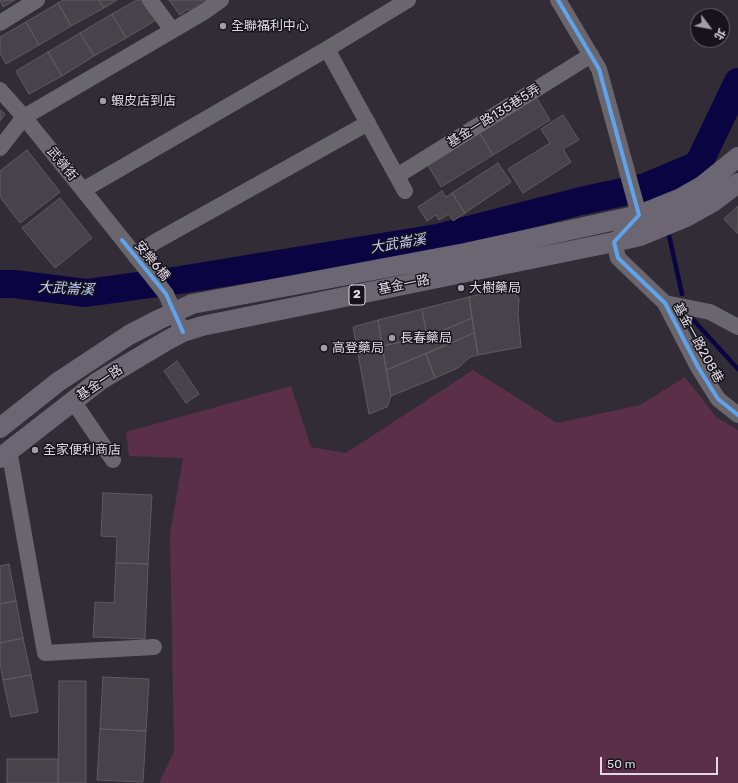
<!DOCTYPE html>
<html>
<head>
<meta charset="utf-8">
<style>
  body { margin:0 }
  #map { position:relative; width:738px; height:783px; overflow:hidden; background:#312c36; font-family:Rubik,"Noto Sans TC",sans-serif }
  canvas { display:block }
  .north { position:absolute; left:690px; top:8px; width:40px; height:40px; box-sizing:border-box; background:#17131b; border:1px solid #67636c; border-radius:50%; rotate:122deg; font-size:11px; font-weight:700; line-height:16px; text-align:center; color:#e0dae6 }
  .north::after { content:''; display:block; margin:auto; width:14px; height:18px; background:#a39da8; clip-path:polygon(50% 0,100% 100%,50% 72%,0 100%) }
  .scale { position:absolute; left:600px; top:757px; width:118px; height:18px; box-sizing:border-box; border:2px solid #e0dae6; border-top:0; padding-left:5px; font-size:12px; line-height:14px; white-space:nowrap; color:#e0dae6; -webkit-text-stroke:3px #17131b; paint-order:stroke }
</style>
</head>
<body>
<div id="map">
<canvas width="738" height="783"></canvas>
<div class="north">北</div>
<div class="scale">50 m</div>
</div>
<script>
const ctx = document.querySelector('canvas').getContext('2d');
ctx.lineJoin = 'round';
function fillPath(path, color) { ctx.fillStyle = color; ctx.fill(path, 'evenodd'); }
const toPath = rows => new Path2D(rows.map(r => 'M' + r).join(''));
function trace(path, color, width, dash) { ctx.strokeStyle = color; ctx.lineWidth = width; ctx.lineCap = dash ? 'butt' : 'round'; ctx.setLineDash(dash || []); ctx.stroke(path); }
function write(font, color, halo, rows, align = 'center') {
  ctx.font = font + ' Rubik,"Noto Sans TC",sans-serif'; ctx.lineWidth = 3; ctx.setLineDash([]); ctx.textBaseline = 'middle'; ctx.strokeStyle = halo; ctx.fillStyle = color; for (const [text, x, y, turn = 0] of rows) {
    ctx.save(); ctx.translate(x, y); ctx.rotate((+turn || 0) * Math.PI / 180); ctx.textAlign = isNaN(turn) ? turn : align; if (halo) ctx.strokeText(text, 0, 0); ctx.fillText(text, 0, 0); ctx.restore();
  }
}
fillPath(toPath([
  [473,370,557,423,640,405,685,377,716,417,738,430,738,783,159,783,174,752,170,534,183,458,129,456,126,432,291,386,311,447,346,453]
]), '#5b2f47');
trace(toPath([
  [662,180,664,195],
  [668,231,682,294],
  [686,312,738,369]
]), '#0a0443', 4.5);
trace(toPath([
  [0,284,14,284,86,293,180,280,437,238,581,201,646,187,698,165,738,82]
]), '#0a0443', 28);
const building = toPath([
  [0,0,15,0,3,7,0,0],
  [63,0,99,0,104,8,71,26,58,3,63,0],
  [99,0,117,0,104,8,99,0],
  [137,0,147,0,158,19,126,38,112,14,137,0],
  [169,0,208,0,191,12,188,9,180,15,169,0],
  [58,3,71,26,39,45,26,22,58,3],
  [112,14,126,38,94,56,80,33,112,14],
  [26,22,39,45,6,64,0,53,0,37,26,22],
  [80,33,94,56,62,76,48,52,80,33],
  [48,52,62,76,29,94,16,71,48,52],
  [536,97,550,120,493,155,479,132,536,97],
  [0,110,5,114,0,121,0,110],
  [563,115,579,140,563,149,571,162,523,193,508,169,550,143,541,129,563,115],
  [479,132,493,155,441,187,427,164,479,132],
  [27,150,60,192,20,223,0,197,0,171,27,150],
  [498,163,511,182,465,213,452,193,498,163],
  [442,191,446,197,452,193,465,213,453,221,449,214,439,220,436,215,427,221,418,207,442,191],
  [60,198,92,238,55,268,22,228,60,198],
  [738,206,738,234,724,219,738,206],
  [512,287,519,299,518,313,521,347,478,355,469,297,512,287],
  [469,297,472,318,427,337,422,309,469,297],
  [422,309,427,337,382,346,378,320,422,309],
  [472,318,474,333,386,370,382,346,427,337,472,318],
  [378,320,391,396,387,407,369,414,353,327,378,320],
  [474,333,478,355,470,357,458,368,435,378,426,354,474,333],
  [426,354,435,378,391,396,386,370,426,354],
  [177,361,199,394,186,403,164,371,177,361],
  [103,493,152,495,148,564,116,563,117,537,101,536,103,493],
  [116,563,148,564,145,639,93,637,95,602,114,603,116,563],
  [9,564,16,601,0,604,0,566,9,564],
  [16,601,23,638,0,643,0,604,16,601],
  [23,638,31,675,3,680,0,662,0,643,23,638],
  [31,675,38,712,11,717,3,680,31,675],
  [103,677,149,679,146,731,100,729,103,677],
  [59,681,86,681,86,783,58,783,59,681],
  [100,729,146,731,143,782,97,780,100,729],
  [7,759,58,759,58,783,7,783,7,759]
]);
fillPath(building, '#48434a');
trace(building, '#605a61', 1);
trace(toPath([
  [150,0,172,30],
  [558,0,599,69,639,215,614,242,618,258,665,303,698,367,718,399,738,415],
  [0,23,37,0],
  [327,49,405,191],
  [0,90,24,117,83,190,166,294,179,324],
  [0,148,24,117,204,12,221,0],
  [397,176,591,55],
  [83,190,327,49,408,0],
  [136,257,153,243,368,123],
  [665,303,710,312,738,327],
  [73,401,113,460],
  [9,450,45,653,154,647]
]), '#6a666d', 16);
trace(toPath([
  [0,428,58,382,129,335,158,320,192,304,465,253,639,215,681,198,702,186,738,157],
  [0,458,99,381,166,341,183,332,202,326,614,242,640,236,686,217,713,202,738,183]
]), '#6b6672', 20);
trace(toPath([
  [558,0,599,69,639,215,614,242,618,258,665,303,698,367,718,399,738,415],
  [122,240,166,294,183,332]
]), '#60a3ed', 4);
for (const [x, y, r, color] of [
  [223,26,4,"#a39da8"],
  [103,101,4,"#a39da8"],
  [461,288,4,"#a39da8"],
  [392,338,4,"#a39da8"],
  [324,348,4,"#a39da8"],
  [35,450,4,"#a39da8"]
]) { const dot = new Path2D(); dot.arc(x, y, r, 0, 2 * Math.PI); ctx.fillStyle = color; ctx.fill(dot); trace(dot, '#17131b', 1.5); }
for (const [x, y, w] of [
  [357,295,16]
]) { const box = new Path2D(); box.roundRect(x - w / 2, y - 10, w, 20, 3); ctx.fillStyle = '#17131b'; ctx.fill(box); trace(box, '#e0dae6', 1); }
write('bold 12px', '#e0dae6', null, [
  ["2",357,295]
]);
write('13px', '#e0dae6', '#17131b', [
  ["全聯福利中心",231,26],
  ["蝦皮店到店",111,101],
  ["大樹藥局",469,288],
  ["長春藥局",400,338],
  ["高登藥局",332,348],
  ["全家便利商店",43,450]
], 'left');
write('13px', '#e0dae6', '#17131b', [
  ["基金一路135巷5弄",494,116,-32],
  ["武嶺街",62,164,51],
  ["安樂6橋",152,261,51],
  ["基金一路",404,285,-12],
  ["基金一路208巷",698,343,61],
  ["基金一路",100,383,-34]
]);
write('italic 14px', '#c4d2fb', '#17131b', [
  ["大武崙溪",398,244,-9],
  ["大武崙溪",66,289,3]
]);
</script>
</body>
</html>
